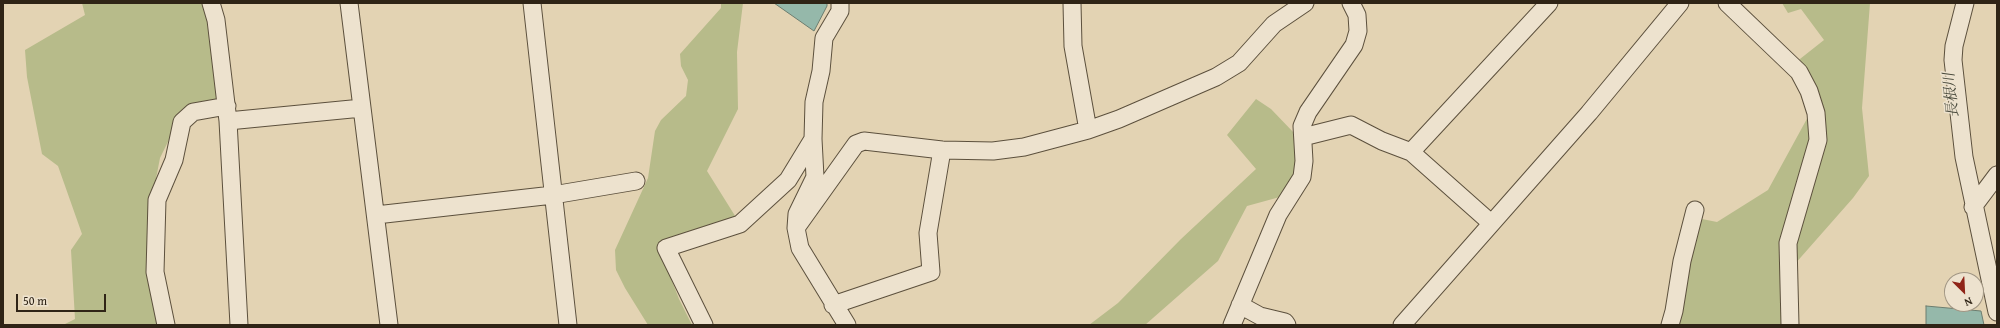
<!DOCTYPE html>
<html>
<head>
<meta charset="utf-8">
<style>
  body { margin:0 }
  #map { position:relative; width:2000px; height:328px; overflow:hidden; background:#e3d3b3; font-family:"Gentium Book Plus",serif }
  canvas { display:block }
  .frame { position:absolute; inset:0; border:4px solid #2f2416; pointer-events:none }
  .north { position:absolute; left:1944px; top:272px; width:40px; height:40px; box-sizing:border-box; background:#ede2ce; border:1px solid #a19684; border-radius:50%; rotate:156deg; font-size:11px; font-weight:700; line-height:16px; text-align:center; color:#2f2416 }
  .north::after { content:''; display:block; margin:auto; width:14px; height:18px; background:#8f2418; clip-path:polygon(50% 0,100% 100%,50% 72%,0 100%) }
  .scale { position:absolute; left:16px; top:294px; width:90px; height:18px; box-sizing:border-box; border:2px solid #2f2416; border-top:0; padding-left:5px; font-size:12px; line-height:14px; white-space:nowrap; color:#2f2416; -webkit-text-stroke:3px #ede2ce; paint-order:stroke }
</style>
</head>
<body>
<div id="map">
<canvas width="2000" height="328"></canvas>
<div class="frame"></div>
<div class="north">N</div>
<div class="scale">50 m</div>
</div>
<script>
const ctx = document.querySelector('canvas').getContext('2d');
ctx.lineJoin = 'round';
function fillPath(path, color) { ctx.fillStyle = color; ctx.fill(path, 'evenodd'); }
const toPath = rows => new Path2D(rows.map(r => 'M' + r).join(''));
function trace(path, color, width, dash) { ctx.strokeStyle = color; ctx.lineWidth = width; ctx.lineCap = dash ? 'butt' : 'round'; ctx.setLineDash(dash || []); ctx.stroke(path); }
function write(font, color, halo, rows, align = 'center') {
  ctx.font = font + ' "Gentium Book Plus","Noto Serif JP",serif'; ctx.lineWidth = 3; ctx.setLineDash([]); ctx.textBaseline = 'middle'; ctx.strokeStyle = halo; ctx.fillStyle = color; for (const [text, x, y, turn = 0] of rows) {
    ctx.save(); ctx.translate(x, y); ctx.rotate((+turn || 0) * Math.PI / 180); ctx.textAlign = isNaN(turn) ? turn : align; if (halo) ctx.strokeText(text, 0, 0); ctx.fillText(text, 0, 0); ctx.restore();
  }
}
fillPath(toPath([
  [82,3,204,3,219,100,184,109,160,158,147,225,150,285,159,325,63,325,75,319,71,250,82,234,58,166,42,154,27,77,25,50,85,15],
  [721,3,743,3,737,52,738,109,707,171,737,219,659,247,679,299,692,325,648,325,625,288,616,270,615,250,648,178,655,131,661,120,686,96,688,80,681,66,680,54,721,8],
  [1782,3,1870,3,1862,108,1869,176,1853,198,1794,265,1791,325,1677,325,1684,264,1702,219,1717,222,1768,190,1809,115,1805,95,1786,70,1824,40,1801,9,1788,13],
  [1256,99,1271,109,1295,134,1297,172,1287,195,1247,206,1218,261,1145,325,1089,325,1118,303,1181,239,1256,169,1227,135]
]), '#b7bb8a');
const water = toPath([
  [774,3,827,3,827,6,814,31,774,3],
  [1926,306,1981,311,1984,325,1926,325,1926,306]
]);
fillPath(water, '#95b8aa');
trace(water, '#6c7d6f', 1);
const minor = toPath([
  [211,3,216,20,228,121,239,325],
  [349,3,389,325],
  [532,3,568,325],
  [1072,3,1073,46,1088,130],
  [1727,3,1799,72,1809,91,1816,113,1818,140,1788,243,1790,325],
  [1965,3,1954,46,1953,60,1964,157,1997,312],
  [228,121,362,108],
  [1303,137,1351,125,1382,141,1411,152,1491,223],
  [813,139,815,177,797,214,796,228,800,248,847,325],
  [1411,152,1549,3],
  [1973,207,1997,175],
  [376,215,553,195,636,181],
  [796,228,856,144,864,141,942,150,993,151,1024,147,1088,130,1119,119,1216,77,1239,63,1274,24,1305,3],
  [833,305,931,272,928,233,942,150],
  [1240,305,1260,316,1285,322,1287,325],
  [166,325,155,272,157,200,174,160,182,122,193,112,227,106],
  [704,325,666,248,740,224,788,180,813,139,814,102,821,71,824,38,840,11,840,3],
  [1232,325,1278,215,1302,177,1304,161,1302,126,1308,112,1354,45,1358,31,1357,15,1351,3],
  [1402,325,1589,113,1680,3],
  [1670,325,1674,311,1682,261,1695,210]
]);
trace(minor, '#5c503d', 19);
trace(minor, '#ede2ce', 17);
write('italic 15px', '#48493b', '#ede2ce', [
  ["長根川",1952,95,-96]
]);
</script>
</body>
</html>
